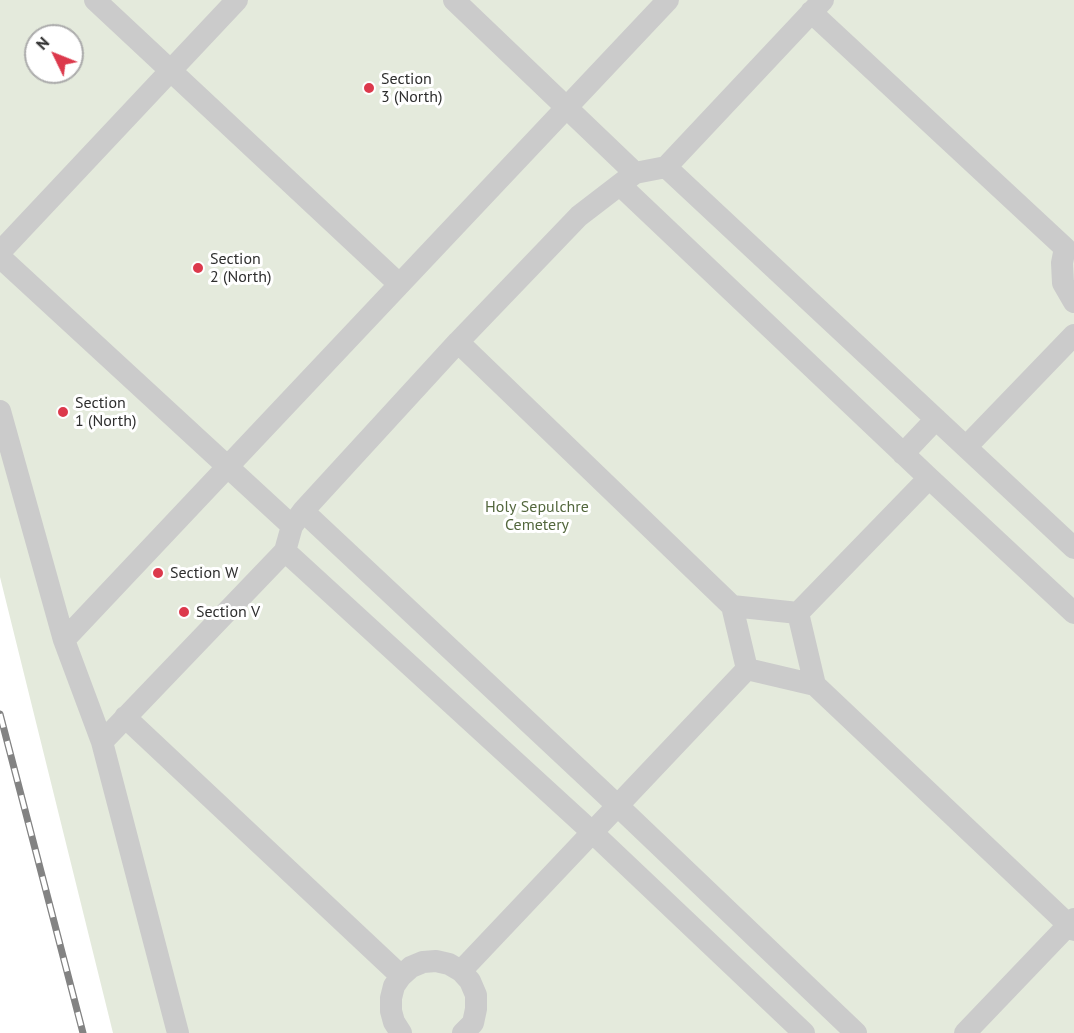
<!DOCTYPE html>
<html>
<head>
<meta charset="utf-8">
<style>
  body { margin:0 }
  #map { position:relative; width:1074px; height:1033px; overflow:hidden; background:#fff; font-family:"PT Sans",sans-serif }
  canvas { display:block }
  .north { position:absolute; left:24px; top:24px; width:60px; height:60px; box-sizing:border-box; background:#fff; border:2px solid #ababab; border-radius:50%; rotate:313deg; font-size:16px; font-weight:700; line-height:24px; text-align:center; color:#2e2e2e }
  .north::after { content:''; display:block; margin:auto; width:21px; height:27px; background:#dc394c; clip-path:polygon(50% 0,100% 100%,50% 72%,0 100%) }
</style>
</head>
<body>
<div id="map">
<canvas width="1074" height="1033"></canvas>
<div class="north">N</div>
</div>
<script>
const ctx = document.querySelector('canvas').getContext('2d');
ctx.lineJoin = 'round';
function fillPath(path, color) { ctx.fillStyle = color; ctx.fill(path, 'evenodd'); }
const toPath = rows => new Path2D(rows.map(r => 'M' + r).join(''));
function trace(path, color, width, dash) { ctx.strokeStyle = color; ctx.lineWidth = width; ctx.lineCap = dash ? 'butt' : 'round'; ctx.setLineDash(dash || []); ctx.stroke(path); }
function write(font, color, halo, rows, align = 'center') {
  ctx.font = font + ' "PT Sans",sans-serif'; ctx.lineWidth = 6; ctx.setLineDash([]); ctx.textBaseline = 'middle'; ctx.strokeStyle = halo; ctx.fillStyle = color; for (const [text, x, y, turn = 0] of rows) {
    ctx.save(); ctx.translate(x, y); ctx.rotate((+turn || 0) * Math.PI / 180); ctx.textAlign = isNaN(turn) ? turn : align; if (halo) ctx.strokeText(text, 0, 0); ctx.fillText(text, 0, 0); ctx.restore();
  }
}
fillPath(toPath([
  [0,0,1074,0,1074,1033,113,1033,0,577],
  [36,36,72,36,72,72,36,72]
]), '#e4eadc');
trace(toPath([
  [95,0,399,284],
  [454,0,635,173],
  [811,12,1065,248],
  [666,167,1074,548],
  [620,185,929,478,1074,613],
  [1065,248,1062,263,1063,283,1074,302],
  [0,252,237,0],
  [0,257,292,526],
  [458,342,732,606],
  [0,411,64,640,102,742,178,1033],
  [966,447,1074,335],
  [903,454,936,419],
  [303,511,618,806,856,1033],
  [285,551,593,833,804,1033],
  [732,606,798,613,815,685,747,669,732,606],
  [798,613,929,478],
  [64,640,668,0],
  [815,685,1074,930],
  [125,717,401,976],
  [102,742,285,551,292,526,303,511,458,342,579,216,635,173,666,167,823,0],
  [461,971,747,669],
  [401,1033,394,1022,391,1011,391,998,394,986,401,976,411,967,423,962,436,961,449,964,461,971,470,981,476,995,476,1009,473,1023,463,1033],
  [965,1033,1074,919]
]), '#cbcbcb', 22);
const rail = toPath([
  [0,714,83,1033]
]);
trace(rail, '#838383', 7);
trace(rail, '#fff', 4.5, [14]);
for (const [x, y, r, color] of [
  [369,88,6,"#dc394c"],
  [198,268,6,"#dc394c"],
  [63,412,6,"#dc394c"],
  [158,573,6,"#dc394c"],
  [184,612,6,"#dc394c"]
]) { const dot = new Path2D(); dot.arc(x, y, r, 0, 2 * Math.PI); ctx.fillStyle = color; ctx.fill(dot); trace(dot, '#fff', 2); }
write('16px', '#2e2e2e', '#fff', [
  ["Section",381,79],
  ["3 (North)",381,97],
  ["Section",210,259],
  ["2 (North)",210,277],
  ["Section",75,403],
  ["1 (North)",75,421],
  ["Section W",170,573],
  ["Section V",196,612]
], 'left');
write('16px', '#53673d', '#fff', [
  ["Holy Sepulchre",537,507],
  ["Cemetery",537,525]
]);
</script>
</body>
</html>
